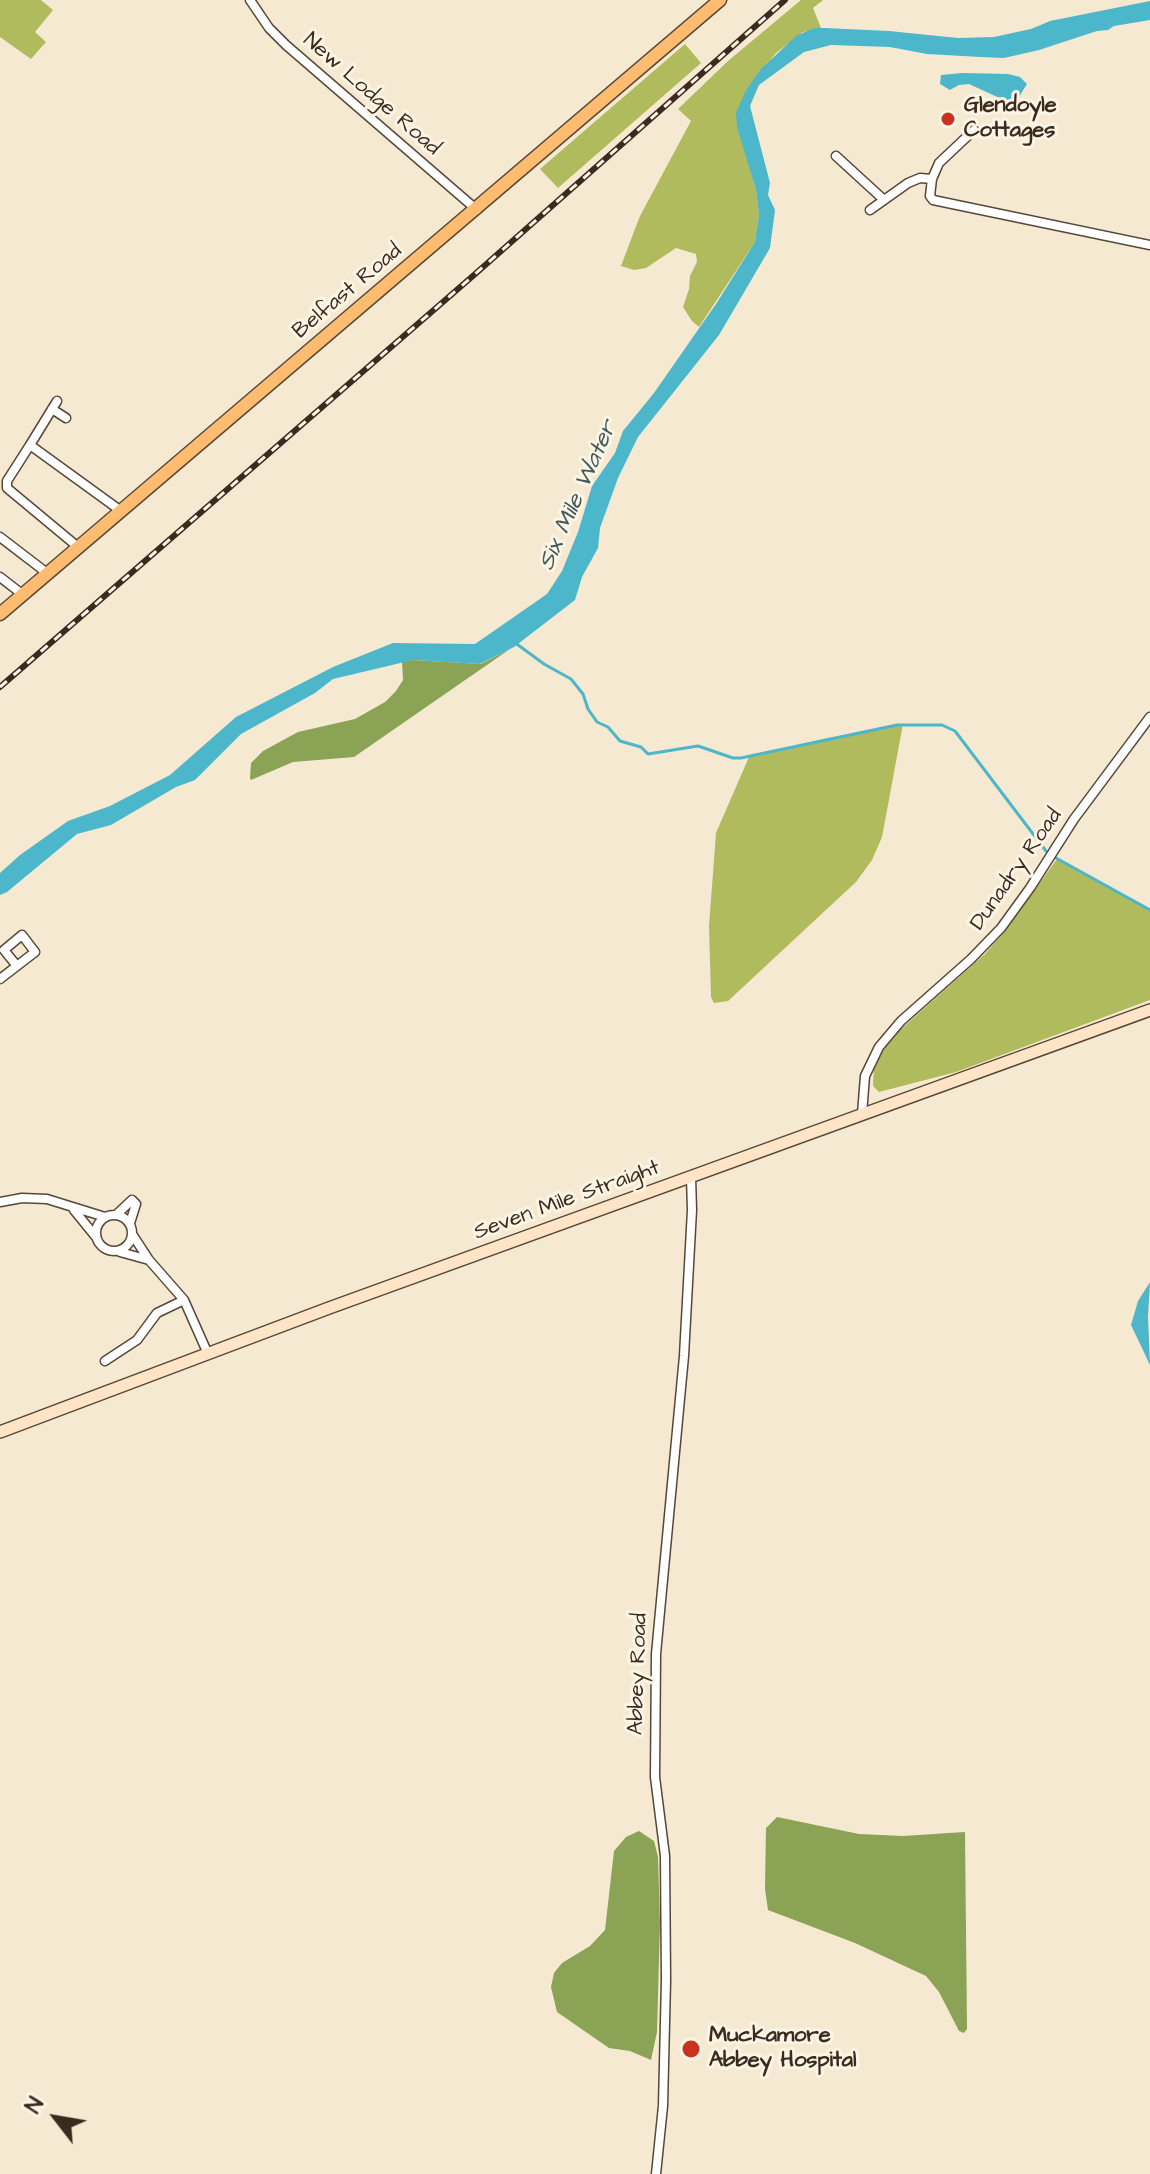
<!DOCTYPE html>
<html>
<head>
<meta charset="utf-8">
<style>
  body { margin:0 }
  #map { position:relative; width:1150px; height:2174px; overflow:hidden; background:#f6e9d1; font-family:"Architects Daughter",sans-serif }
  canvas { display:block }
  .north { position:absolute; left:16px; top:2078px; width:80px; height:80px; -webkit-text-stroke:6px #fcf5e5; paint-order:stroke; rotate:301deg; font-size:22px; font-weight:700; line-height:32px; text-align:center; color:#3b2a1e }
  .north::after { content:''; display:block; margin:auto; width:28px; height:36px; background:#3b2a1e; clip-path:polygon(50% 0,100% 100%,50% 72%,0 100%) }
</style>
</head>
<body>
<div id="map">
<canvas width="1150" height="2174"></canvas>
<div class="north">N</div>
</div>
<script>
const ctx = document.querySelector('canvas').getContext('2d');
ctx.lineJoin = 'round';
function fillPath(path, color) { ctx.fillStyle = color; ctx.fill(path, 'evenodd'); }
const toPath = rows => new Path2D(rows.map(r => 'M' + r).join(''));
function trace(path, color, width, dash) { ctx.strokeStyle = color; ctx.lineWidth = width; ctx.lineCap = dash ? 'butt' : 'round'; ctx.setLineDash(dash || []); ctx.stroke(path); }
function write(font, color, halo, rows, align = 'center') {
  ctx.font = font + ' "Architects Daughter",sans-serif'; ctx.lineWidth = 6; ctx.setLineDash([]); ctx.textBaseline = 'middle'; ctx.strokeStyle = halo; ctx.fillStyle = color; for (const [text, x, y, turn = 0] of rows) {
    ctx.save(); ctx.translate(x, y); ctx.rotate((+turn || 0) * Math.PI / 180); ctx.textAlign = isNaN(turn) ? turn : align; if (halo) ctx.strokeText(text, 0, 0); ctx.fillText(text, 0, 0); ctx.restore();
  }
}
fillPath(toPath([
  [0,0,41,0,53,10,35,32,46,42,31,59,0,37],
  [801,0,823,0,813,8,821,28,803,32,776,53,746,90,747,158,756,190,759,215,755,242,699,327,692,321,683,307,689,289,690,276,697,262,696,254,676,248,646,268,634,270,621,266,640,216,691,121,678,109,728,61],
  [685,44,701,63,558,188,540,169],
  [903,724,882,837,872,860,856,882,728,1001,714,1003,711,997,709,926,716,833,749,757,823,739],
  [1057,859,1150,911,1150,1000,956,1072,879,1092,873,1086,874,1066,891,1038,985,954,1006,930]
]), '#afbb5c');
fillPath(toPath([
  [510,649,354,757,293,762,251,780,250,778,251,763,263,751,298,732,355,719,385,702,396,691,403,680,402,662,413,660,481,664],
  [777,1817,859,1834,903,1836,965,1832,967,2029,964,2033,959,2031,939,1992,926,1976,855,1943,768,1910,765,1889,766,1828],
  [639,1831,654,1841,658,1857,660,1923,657,2032,651,2060,630,2051,609,2048,557,2012,551,1987,554,1973,562,1963,590,1946,605,1930,614,1851,626,1837]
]), '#8ba354');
fillPath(toPath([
  [1150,1,1150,20,1114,26,1108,30,1097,31,1039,50,1004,58,981,57,927,54,890,47,831,45,804,52,759,85,750,106,770,183,768,195,775,210,770,248,719,335,638,437,618,478,600,528,598,548,582,577,575,600,514,647,480,664,413,660,333,679,315,693,241,734,195,780,176,787,111,825,77,834,7,892,0,895,0,873,20,855,68,821,110,806,170,775,236,717,333,667,393,643,475,644,547,594,562,571,578,532,592,486,615,453,623,431,654,393,716,304,755,242,759,215,756,190,737,127,736,113,746,90,761,69,796,36,814,28,825,28,889,31,958,38,994,37,1031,29,1050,21],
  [963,73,1008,74,1020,77,1027,84,1019,97,1006,101,969,84,959,85,950,90,940,84,941,75],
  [1150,1282,1148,1317,1150,1365,1131,1325,1138,1301]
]), '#4cb6ca');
trace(toPath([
  [514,642,544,664,571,679,583,694,588,709,597,722,608,727,620,741,641,747,648,754,698,746,733,758,741,758,897,725,942,725,955,731,1046,851],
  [1056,858,1150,910]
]), '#4cb6ca', 3);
const street = toPath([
  [250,0,269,28,286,45,477,210],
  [974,130,939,163,932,179,930,196,933,200,1150,245],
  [836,156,883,199],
  [870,210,908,183,920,178,932,179],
  [57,401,30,445,121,511],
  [52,409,66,418],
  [30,445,7,481,7,488,78,547],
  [0,537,47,573],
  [0,577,22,594],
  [0,979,35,952,22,935,4,950,17,966],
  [862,1114,865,1076,879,1047,901,1021,971,959,1001,928,1030,888,1074,819,1150,717],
  [0,1202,22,1198,47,1199,105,1217],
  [74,1210,96,1237],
  '96 1233a18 18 0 1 1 36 0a18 18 0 1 1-36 0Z',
  [116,1215,132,1200,136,1204,130,1223],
  [132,1234,149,1260,184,1300,208,1354],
  [120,1252,149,1260],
  [105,1361,137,1340,157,1313,184,1300],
  [656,2174,663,2106,666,1980,665,1856,655,1777,656,1654,684,1356,692,1210,691,1177]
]);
const secondary = toPath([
  [0,1432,329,1308,1150,1010]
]);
const primary = toPath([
  [0,614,720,0]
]);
trace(street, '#574739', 11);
trace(secondary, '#574739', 14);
trace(primary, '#574739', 15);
trace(street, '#fff', 8);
trace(secondary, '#ffe4c6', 11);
trace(primary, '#febc70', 12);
const rail = toPath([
  [0,687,474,275,785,0]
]);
trace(rail, '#3b2a1e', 6);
trace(rail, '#fcf5e5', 3, [9]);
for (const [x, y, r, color] of [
  [948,119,8,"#c8321e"],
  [691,2049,10,"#c8321e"]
]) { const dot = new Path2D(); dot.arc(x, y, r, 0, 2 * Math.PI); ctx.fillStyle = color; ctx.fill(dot); trace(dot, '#fcf5e5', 3); }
write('22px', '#3b2a1e', '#fcf5e5', [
  ["New Lodge Road",371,95,41],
  ["Belfast Road",348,292,-40],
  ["Dunadry Road",1017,870,-55],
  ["Seven Mile Straight",567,1201,-20],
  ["Abbey Road",639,1674,-88]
]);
write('bold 22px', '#3b2a1e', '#fcf5e5', [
  ["Glendoyle",964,106],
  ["Cottages",964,131],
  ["Muckamore",709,2036],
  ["Abbey Hospital",709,2061]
], 'left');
write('italic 24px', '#415b5a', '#fcf5e5', [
  ["Six Mile Water",579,496,-66]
]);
</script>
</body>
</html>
